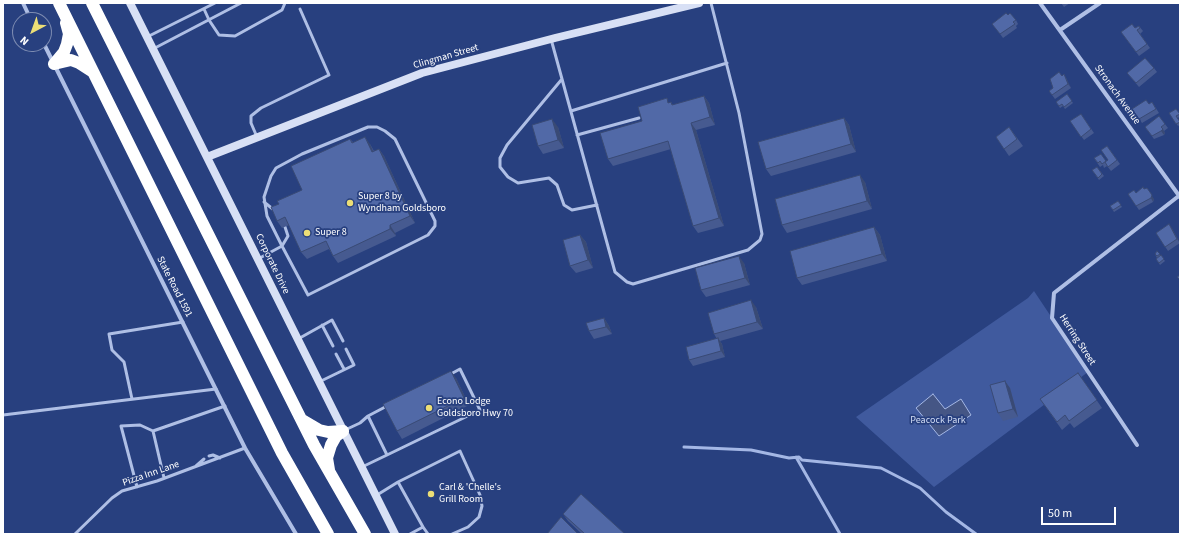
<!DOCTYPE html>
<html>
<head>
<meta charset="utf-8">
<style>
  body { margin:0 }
  #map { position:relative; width:1183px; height:537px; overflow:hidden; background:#28407f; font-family:"Source Sans 3",sans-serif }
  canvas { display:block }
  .frame { position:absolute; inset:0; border:4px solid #fff; pointer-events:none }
  .north { position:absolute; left:12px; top:12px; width:40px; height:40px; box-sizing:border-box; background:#28407f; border:1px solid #7e8cb2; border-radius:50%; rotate:221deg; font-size:11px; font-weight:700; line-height:16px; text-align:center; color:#fff }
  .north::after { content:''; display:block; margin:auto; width:14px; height:18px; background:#ecde76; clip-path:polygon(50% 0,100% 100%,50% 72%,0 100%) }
  .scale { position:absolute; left:1041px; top:507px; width:75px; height:18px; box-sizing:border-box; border:2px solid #fff; border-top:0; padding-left:5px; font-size:12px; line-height:14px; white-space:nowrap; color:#fff; -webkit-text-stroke:3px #28407f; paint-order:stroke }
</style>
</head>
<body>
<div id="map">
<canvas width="1183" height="537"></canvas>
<div class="frame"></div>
<div class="north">N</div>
<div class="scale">50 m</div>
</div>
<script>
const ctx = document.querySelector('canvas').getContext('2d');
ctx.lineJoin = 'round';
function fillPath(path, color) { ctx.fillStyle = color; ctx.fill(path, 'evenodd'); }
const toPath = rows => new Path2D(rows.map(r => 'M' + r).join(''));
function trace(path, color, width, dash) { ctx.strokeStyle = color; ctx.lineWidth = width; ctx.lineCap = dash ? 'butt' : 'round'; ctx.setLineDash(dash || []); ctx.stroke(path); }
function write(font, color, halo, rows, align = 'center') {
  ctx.font = font + ' "Source Sans 3",sans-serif'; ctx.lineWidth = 3.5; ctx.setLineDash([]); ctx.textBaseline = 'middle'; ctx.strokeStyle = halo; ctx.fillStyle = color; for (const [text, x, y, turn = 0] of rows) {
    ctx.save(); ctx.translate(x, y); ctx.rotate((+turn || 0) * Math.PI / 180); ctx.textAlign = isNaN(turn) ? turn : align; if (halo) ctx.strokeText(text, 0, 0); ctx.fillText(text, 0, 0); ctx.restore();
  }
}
fillPath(toPath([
  [1034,291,1088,372,934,487,856,417,1028,298]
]), '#405a9e');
const water = toPath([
  [933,394,945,409,961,399,971,415,939,436,916,408,933,394]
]);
fillPath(water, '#455685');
trace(water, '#a4b7e5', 1);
trace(toPath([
  [684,447,751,450,789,458,799,457,802,460,881,468,920,488,946,512,976,534],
  [796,457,840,534]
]), '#a4b7e5', 3);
trace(toPath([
  [204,9,209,20,219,35,235,36,282,10,285,3],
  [147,37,215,3],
  [551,39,615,272,627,282,633,284,748,250,760,240,762,234,739,113,711,3],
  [153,49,241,3],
  [562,79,507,145,500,158,500,167,508,177,518,183,549,178,557,185,564,205,572,210,597,205],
  [571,111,727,63],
  [577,135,639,118],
  [257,137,251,123,251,116,261,108,329,75,300,9],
  [264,202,274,210],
  [258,259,282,246,267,216,264,197,271,176,276,168,302,154,368,127,377,127,385,131,395,139,435,221,435,226,428,235,308,295,282,246,288,236,285,227],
  [322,325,333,346],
  [298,339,332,320,343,341],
  [336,354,344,369],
  [321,381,354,365,346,349],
  [132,399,124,362,112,350,109,334,183,322],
  [3,415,216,389],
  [368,416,387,406],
  [345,430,360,423,368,416,387,455,362,467],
  [153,431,164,478],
  [387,455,480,410,460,369,449,375],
  [209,456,213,455,220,458],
  [196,466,204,459],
  [398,482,423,527],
  [137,487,121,426,140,425,153,431,225,406],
  [377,495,398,482,460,451,480,495,482,506,479,517,468,527,452,534],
  [75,534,112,498,122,491,157,481,245,448],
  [410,534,423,527,428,534]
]), '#afbfe5', 3);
trace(toPath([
  [23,3,31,20],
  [1040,3,1180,197],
  [1060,30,1100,3],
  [44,44,245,448,296,534],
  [1137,445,1052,318,1054,293,1180,195]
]), '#afbfe5', 4);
trace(toPath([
  [130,3,395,534],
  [207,157,422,73,555,38,699,3]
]), '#d8e0f5', 8);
trace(toPath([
  [59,3,282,453,328,534],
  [92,3,314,445,365,534],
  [54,64,64,52,67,44,69,34,66,23],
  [54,64,71,60,79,63,93,72],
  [302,420,319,430,328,432,343,431],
  [329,470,327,458,331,445,336,436,343,431]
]), '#fff', 12);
fillPath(toPath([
  [1061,3,1070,3,1064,7],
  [1016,20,1018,24,1016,26,1017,28,1003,38,995,27],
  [1139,26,1143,31,1140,34,1150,48,1139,56,1121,32,1135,28],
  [1154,68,1157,72,1139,87,1127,73],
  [1062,76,1066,78,1071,88,1055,99,1049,91,1053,88],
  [1067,94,1073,103,1065,109,1063,106,1060,108,1056,102],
  [704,96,709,103,715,125,696,130,724,226,698,233,693,226,671,149,613,166,608,159,642,121,670,103,671,102,673,105],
  [1152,102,1159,113,1142,123,1132,109,1149,104],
  [1169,113,1180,114,1180,117,1177,118,1180,122,1180,125,1178,126],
  [1081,114,1094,133,1084,140,1070,121],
  [1159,116,1168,128,1164,131,1165,133,1164,135,1154,139,1145,127],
  [844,118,849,125,856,152,771,176,766,169],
  [558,127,564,148,543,154,538,146],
  [1009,127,1023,146,1009,156,996,137],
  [350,139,353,142,370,144,374,151,379,149,384,156,415,223,395,233,396,236,338,263,333,256,329,249,307,259,301,252,289,225,282,228,277,221,279,204,302,190],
  [1107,146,1120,164,1111,171,1107,166,1104,168,1103,165,1100,167,1094,158,1106,161,1108,160],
  [1097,167,1104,176,1099,180,1092,170],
  [865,182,872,209,787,233,782,225],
  [1136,193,1154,199,1153,202,1139,210,1128,194],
  [1118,201,1122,207,1114,212,1110,206],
  [1169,224,1180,243,1168,251,1156,233],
  [874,227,880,235,887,261,802,285,797,278],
  [580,235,586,242,593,268,576,273,570,266],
  [1157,251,1165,261,1160,265,1156,259,1157,258,1155,254],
  [744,263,750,285,706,297,701,290],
  [756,307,763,329,720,341,722,344,725,357,693,366,689,360,717,339,714,334],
  [604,318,609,326,612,334,594,339,589,331],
  [1078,373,1102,408,1074,428,1070,423,1062,430,1040,399],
  [456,378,469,405,402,439,397,431],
  [1010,388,1018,417,1003,421,998,413],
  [563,514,625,534,582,534,568,521]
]), '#465a90');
fillPath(toPath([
  [1064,74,1071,88,1068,84],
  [704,96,709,103,715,125,710,117],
  [844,118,849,125,856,152,851,144],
  [552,119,558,127,564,148,558,140],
  [691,123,696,130,724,226,719,218],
  [1163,129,1165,133,1164,135,1161,131],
  [365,137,370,144,377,160,372,152],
  [379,149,384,156,415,223,410,216],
  [860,175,865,182,872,209,867,201],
  [1147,188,1154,199,1153,202,1151,198],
  [1169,224,1172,228,1180,243,1177,239],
  [390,225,395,233,396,236,390,229],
  [874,227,880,235,887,261,882,254],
  [580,235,586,242,593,268,588,260],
  [739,256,744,263,750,285,745,278],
  [751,300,756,307,763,329,757,322],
  [604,318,609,326,612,334,606,327],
  [718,338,722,344,725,357,721,351],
  [451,371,456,378,469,405,464,398],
  [1005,381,1010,388,1018,417,1013,409]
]), '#394a75');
const building = toPath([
  [1006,13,1008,15,1010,13,1016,20,1013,22,1015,24,1000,34,992,24,1006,13],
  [1132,24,1135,28,1139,26,1140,28,1137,30,1147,44,1136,52,1121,32,1132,24],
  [1145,58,1154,68,1136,83,1127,73,1145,58],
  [1059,72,1062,76,1064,74,1068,84,1052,95,1049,91,1053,88,1050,79,1059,72],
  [1067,94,1072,101,1064,107,1062,104,1059,106,1056,102,1067,94],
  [704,96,710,117,691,123,719,218,693,226,668,141,608,159,600,133,642,121,638,107,667,98,668,103,671,102,672,105,704,96],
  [1146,100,1149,104,1152,102,1156,109,1139,119,1132,109,1146,100],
  [1176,109,1180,114,1176,116,1180,122,1176,124,1169,113,1176,109],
  [1081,114,1091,129,1081,137,1070,121,1081,114],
  [1159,116,1165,124,1161,127,1163,129,1161,131,1152,136,1145,127,1159,116],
  [844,118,851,144,766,169,758,142,844,118],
  [552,119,558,140,538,146,532,125,552,119],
  [1009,127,1017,139,1004,149,996,137,1009,127],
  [365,137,372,152,379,149,410,216,390,225,390,229,333,256,326,241,301,252,285,217,277,221,271,207,279,204,277,201,302,190,291,166,350,139,352,143,365,137],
  [1107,146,1117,160,1108,167,1105,162,1108,160,1101,150,1107,146],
  [1101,154,1106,161,1102,164,1100,161,1098,163,1094,158,1101,154],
  [1097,167,1102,174,1098,178,1092,170,1097,167],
  [860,175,867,201,782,225,775,199,860,175],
  [1143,187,1144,189,1147,188,1152,195,1151,198,1136,206,1128,194,1134,190,1136,193,1143,187],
  [1118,201,1121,205,1113,210,1110,206,1118,201],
  [1169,224,1177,239,1165,247,1156,233,1169,224],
  [874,227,882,254,797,278,790,251,874,227],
  [580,235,588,260,570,266,563,240,580,235],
  [1157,251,1160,254,1157,256,1155,254,1157,251],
  [1161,255,1164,259,1159,263,1156,259,1161,255],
  [739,256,745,278,701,290,695,268,739,256],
  [1180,275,1180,280,1177,277,1180,275],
  [751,300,757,322,714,334,708,313,751,300],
  [604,318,606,327,589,331,586,323,604,318],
  [718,338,721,351,689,360,686,347,718,338],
  [451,371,464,398,397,431,383,404,451,371],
  [1078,373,1097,400,1069,421,1065,415,1057,422,1040,399,1078,373],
  [1005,381,1013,409,998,413,990,385,1005,381],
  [581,494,625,534,585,534,563,514,581,494],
  [561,517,578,534,547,534,561,517]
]);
fillPath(building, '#5169a7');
trace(building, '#394a75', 1);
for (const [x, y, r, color] of [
  [350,203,4,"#ecde76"],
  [307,233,4,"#ecde76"],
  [429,408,4,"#ecde76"],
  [431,494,4,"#ecde76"]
]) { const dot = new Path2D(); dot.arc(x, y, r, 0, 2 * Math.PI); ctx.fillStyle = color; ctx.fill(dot); trace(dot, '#28407f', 1.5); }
write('10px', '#fff', '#28407f', [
  ["Clingman Street",446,57,-16],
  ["Stronach Avenue",1117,95,54],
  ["Corporate Drive",272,264,64],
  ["State Road 1591",174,287,63],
  ["Herring Street",1077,340,57],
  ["Pizza Inn Lane",151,474,-19]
]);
write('10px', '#fff', '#28407f', [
  ["Super 8 by",358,197],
  ["Wyndham Goldsboro",358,209],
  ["Super 8",315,233],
  ["Econo Lodge",437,402],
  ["Goldsboro Hwy 70",437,414],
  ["Carl & 'Chelle's",439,488],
  ["Grill Room",439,500]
], 'left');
write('10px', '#d2dcf4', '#28407f', [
  ["Peacock Park",938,421]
]);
</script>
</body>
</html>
